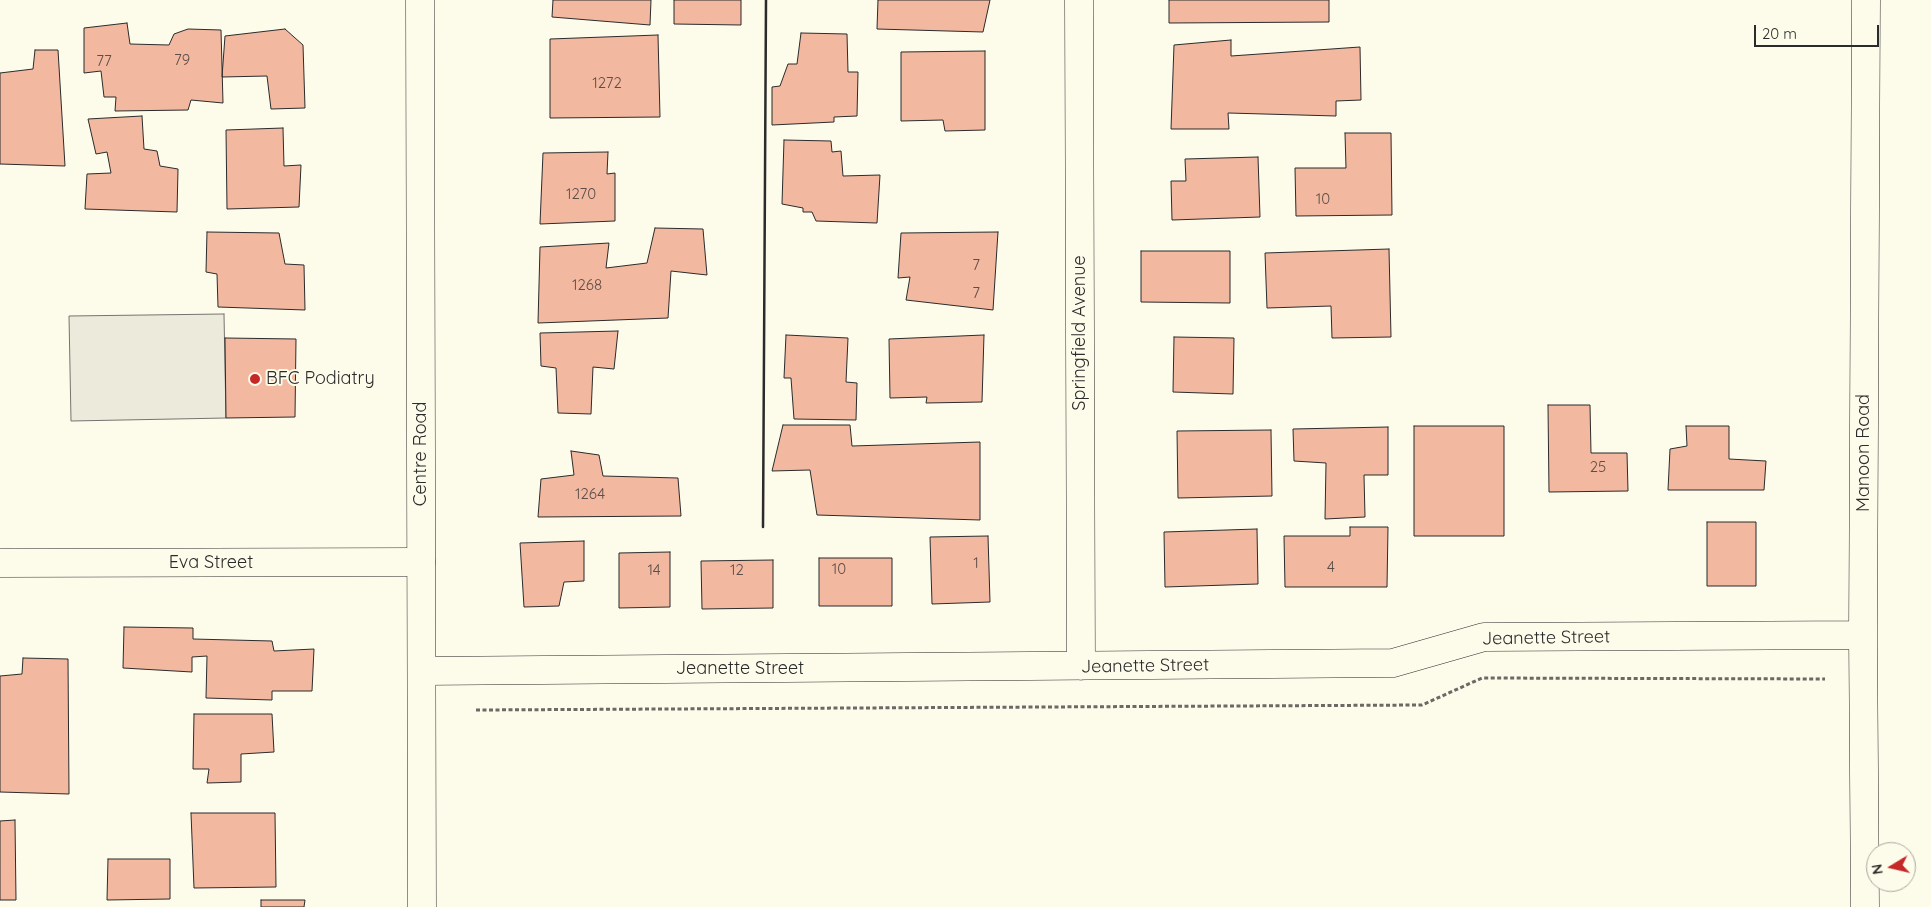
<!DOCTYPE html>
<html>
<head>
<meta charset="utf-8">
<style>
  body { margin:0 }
  #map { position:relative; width:1931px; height:907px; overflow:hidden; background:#fdfbea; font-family:Quicksand,sans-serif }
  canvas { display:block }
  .north { position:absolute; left:1866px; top:842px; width:50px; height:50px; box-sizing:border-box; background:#fdfbea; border:1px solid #a9a89e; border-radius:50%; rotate:261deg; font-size:14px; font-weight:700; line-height:20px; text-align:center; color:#2b2b2b }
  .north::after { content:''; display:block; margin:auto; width:18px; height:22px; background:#c62828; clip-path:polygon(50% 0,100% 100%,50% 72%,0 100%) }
  .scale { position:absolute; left:1754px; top:25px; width:125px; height:22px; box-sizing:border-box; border:2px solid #2b2b2b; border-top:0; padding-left:6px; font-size:15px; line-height:18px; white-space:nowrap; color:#2b2b2b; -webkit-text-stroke:4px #fdfbea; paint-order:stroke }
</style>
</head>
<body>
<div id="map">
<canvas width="1931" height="907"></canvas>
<div class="north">N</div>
<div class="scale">20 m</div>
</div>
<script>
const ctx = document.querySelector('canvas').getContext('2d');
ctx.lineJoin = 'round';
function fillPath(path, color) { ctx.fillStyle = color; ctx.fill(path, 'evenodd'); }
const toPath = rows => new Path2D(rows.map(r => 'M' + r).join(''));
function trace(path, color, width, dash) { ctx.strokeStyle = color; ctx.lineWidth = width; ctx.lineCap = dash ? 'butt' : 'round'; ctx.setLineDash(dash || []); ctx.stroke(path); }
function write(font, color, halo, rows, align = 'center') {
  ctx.font = font + ' Quicksand,sans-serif'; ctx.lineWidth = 4; ctx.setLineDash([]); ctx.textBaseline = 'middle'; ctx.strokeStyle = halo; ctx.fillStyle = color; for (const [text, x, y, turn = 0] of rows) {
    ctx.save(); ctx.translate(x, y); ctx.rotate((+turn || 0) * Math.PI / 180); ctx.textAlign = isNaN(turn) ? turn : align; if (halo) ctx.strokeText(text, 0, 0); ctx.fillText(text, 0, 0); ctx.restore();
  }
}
const parking = toPath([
  [224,314,226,418,71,421,69,316,224,314]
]);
fillPath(parking, '#eceadb');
trace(parking, '#74746e', 1);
const building = toPath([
  [553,0,651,0,650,25,552,17,553,0],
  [674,0,741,0,741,25,674,24,674,0],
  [878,0,990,0,983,32,877,29,878,0],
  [1169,0,1329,0,1329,22,1169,23,1169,0],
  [127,23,130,44,169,45,174,34,188,29,221,30,223,103,191,100,188,110,115,111,116,97,104,97,101,71,84,73,84,28,127,23],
  [285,29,303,45,305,108,271,109,267,76,222,77,225,36,285,29],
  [801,33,847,34,848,72,858,72,857,116,834,117,834,122,772,125,772,87,780,86,788,64,797,64,801,33],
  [658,35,660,117,550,118,550,39,658,35],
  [1231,40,1231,56,1360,47,1361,100,1336,101,1336,116,1228,113,1229,129,1171,129,1174,45,1231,40],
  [35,50,58,50,65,166,0,164,0,73,33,69,35,50],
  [985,51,985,130,945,131,943,120,901,121,901,52,985,51],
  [142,116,144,149,157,151,160,166,178,169,177,212,85,209,87,174,111,173,107,152,96,154,88,119,142,116],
  [283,128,284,166,301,165,299,207,227,209,226,130,283,128],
  [1345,133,1391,133,1392,215,1296,216,1295,168,1346,168,1345,133],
  [784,140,831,141,832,152,841,151,843,176,880,175,877,223,816,221,812,212,803,212,803,208,782,204,784,140],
  [608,152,607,174,615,173,615,221,540,224,543,153,608,152],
  [1258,157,1260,217,1172,220,1171,181,1186,181,1185,159,1258,157],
  [655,228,703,229,707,275,671,271,668,318,538,323,540,247,609,243,606,268,647,263,655,228],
  [207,232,279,233,285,264,304,265,305,310,218,307,217,274,206,272,207,232],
  [998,232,993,310,906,300,910,277,898,278,901,233,998,232],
  [1389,249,1391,337,1332,338,1331,306,1267,308,1265,253,1389,249],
  [1141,251,1230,251,1230,303,1141,302,1141,251],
  [618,331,614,369,593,367,591,414,558,413,556,368,541,366,540,333,618,331],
  [786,335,848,338,846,382,857,383,856,420,794,419,791,378,784,378,786,335],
  [984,335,982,402,926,403,927,397,890,398,889,339,984,335],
  [1174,337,1234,338,1233,394,1173,392,1174,337],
  [225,338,296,339,295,417,226,418,225,338],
  [1548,405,1590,405,1591,453,1627,453,1628,491,1549,492,1548,405],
  [783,425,850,425,852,446,980,442,980,520,817,515,810,470,772,471,783,425],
  [1414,426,1504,426,1504,536,1414,536,1414,426],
  [1686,426,1729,426,1729,459,1766,461,1764,490,1668,490,1670,449,1687,446,1686,426],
  [1388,427,1388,475,1364,475,1365,517,1325,519,1326,463,1294,461,1293,429,1388,427],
  [1271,430,1272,496,1178,498,1177,431,1271,430],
  [571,451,599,455,603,476,678,478,681,516,538,517,541,479,574,475,571,451],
  [1707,522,1756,522,1756,586,1707,586,1707,522],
  [1350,527,1388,527,1387,587,1285,587,1284,536,1350,536,1350,527],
  [1257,529,1258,584,1165,587,1164,532,1257,529],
  [988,536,990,602,932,604,930,537,988,536],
  [584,541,584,581,564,582,559,606,524,607,520,543,584,541],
  [670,552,670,607,619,608,619,553,670,552],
  [819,558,892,558,892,606,819,606,819,558],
  [773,560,773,608,702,609,701,561,773,560],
  [124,627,193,628,193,639,272,641,274,651,314,649,312,691,272,691,272,700,206,698,207,656,192,657,192,672,123,668,124,627],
  [23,658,68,659,69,794,0,792,0,676,22,674,23,658],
  [194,714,272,714,274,752,241,754,241,782,207,783,209,769,193,769,194,714],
  [191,813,275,813,276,887,194,888,191,813],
  [15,820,16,900,0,900,0,821,15,820],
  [108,859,170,859,170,899,107,900,108,859],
  [261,900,305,900,304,907,261,907,261,900]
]);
fillPath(building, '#f2b8a0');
trace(building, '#2b2b2b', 1);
const street = toPath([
  [1079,0,1081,666],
  [0,563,421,562],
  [422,671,1393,663,1484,637,1863,635],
  [1865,907,1863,635,1866,0]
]);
const primary = toPath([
  [420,0,422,907]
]);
trace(street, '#2b2b2b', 29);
trace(primary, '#2b2b2b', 29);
trace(toPath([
  [476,710,1422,705,1482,678,1825,679]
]), '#6a6964', 3, [4, 2.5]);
trace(street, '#fdfbea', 28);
trace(primary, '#fdfbea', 28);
trace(toPath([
  [763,527,766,0]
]), '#2b2b2b', 2.5);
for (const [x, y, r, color] of [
  [255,379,6,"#c62828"]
]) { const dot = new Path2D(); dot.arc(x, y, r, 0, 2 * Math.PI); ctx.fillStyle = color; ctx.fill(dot); trace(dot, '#fdfbea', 2); }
write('15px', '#5d4e48', null, [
  ["79",182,60],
  ["77",104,61],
  ["1272",607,83],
  ["1270",581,194],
  ["10",1323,199],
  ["7",976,265],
  ["1268",587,285],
  ["7",976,293],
  ["25",1598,467],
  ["1264",590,494],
  ["1",976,563],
  ["4",1331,567],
  ["10",839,569],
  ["14",654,570],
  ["12",737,570]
]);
write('18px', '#2b2b2b', '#fdfbea', [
  ["Springfield Avenue",1080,333,-90],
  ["Manoon Road",1864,453,-90],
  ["Centre Road",421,454,-90],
  ["Eva Street",211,563],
  ["Jeanette Street",1546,638,-1],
  ["Jeanette Street",1145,666,-1],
  ["Jeanette Street",740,669]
]);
write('18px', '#2b2b2b', '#fdfbea', [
  ["BFC Podiatry",266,379]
], 'left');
</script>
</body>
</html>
